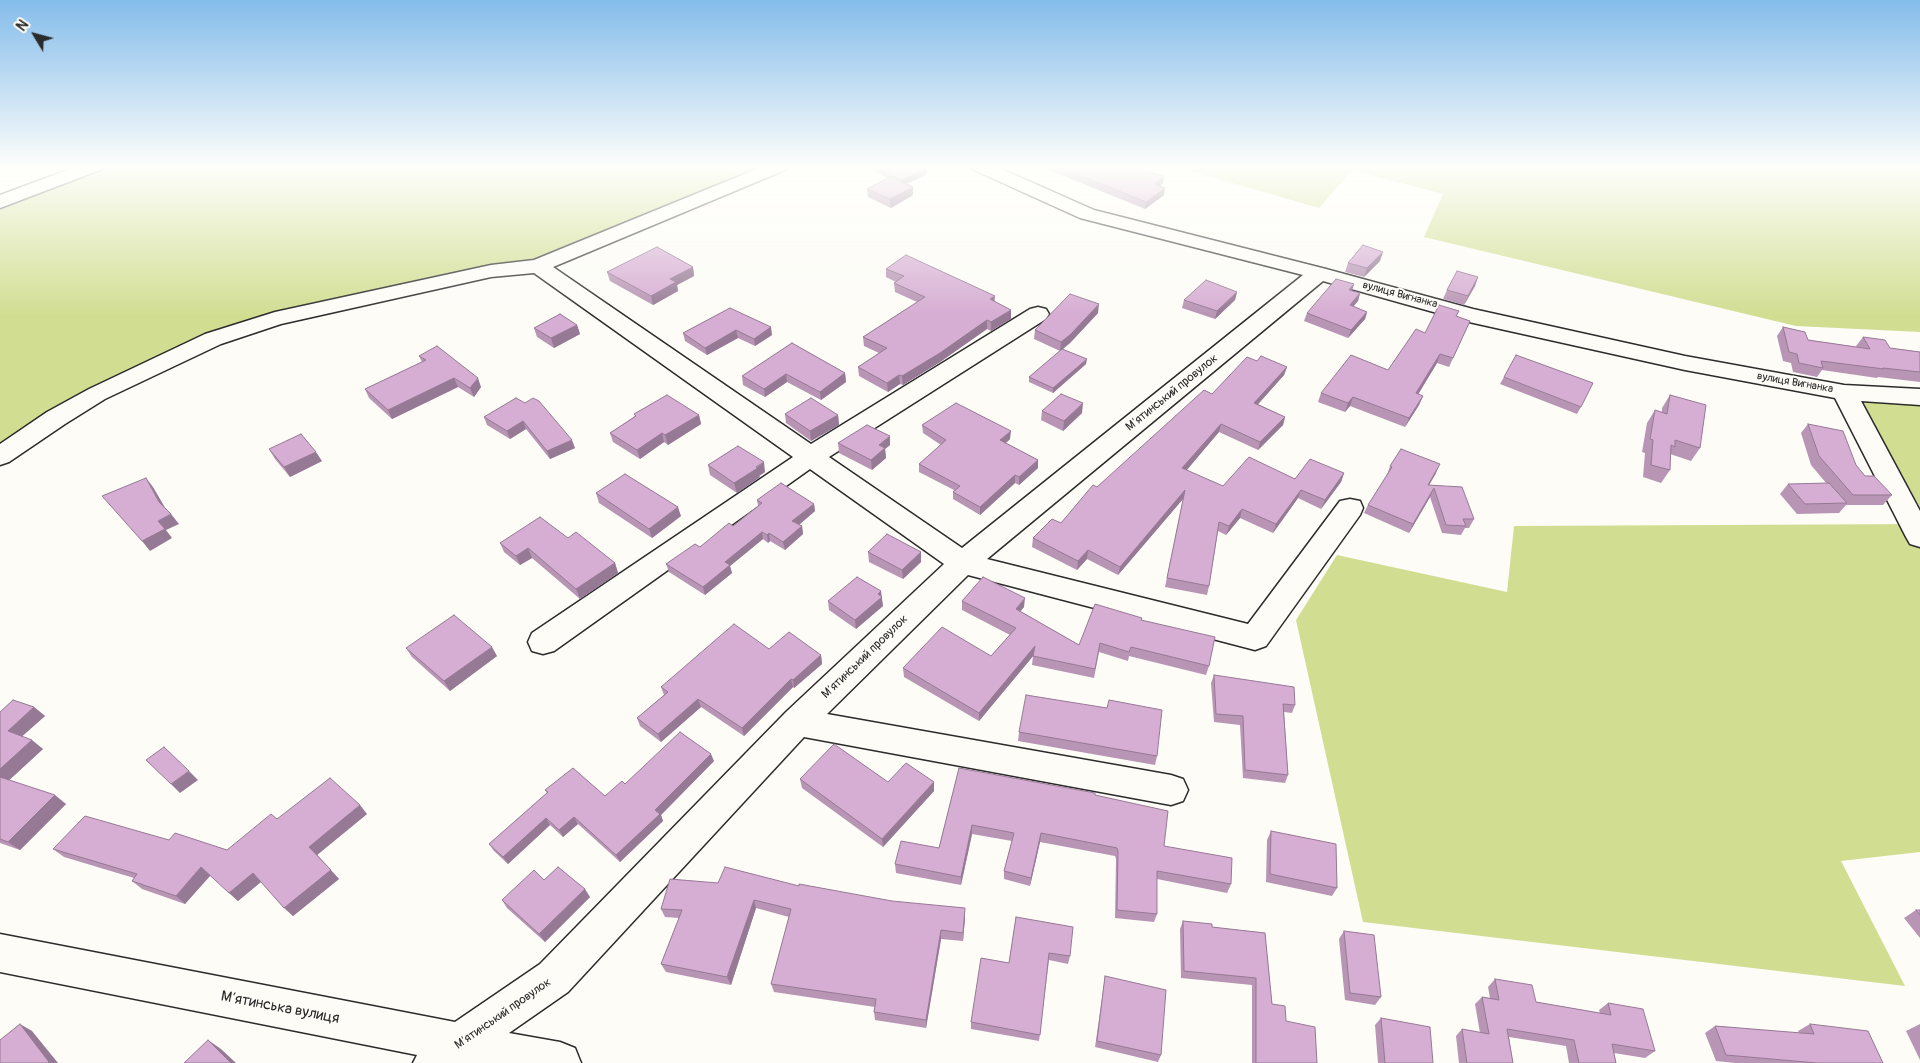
<!DOCTYPE html>
<html>
<head>
<meta charset="utf-8">
<style>
  body { margin:0 }
  #map { position:relative; width:1920px; height:1063px; overflow:hidden; background:#fdfcf7; font-family:Pangolin,sans-serif }
  canvas { display:block }
  .north { position:absolute; left:10px; top:10px; width:50px; height:50px; -webkit-text-stroke:4px #fdfcf7; paint-order:stroke; rotate:307deg; font-size:14px; font-weight:700; line-height:20px; text-align:center; color:#2b2b2b }
  .north::after { content:''; display:block; margin:auto; width:18px; height:22px; background:#2b2b2b; clip-path:polygon(50% 0,100% 100%,50% 72%,0 100%) }
</style>
</head>
<body>
<div id="map">
<canvas width="1920" height="1063"></canvas>
<div class="north">N</div>
</div>
<script>
const ctx = document.querySelector('canvas').getContext('2d');
ctx.lineJoin = 'round';
function fillPath(path, color) { ctx.fillStyle = color; ctx.fill(path, 'evenodd'); }
const toPath = rows => new Path2D(rows.map(r => 'M' + r).join(''));
function trace(path, color, width, dash) { ctx.strokeStyle = color; ctx.lineWidth = width; ctx.lineCap = dash ? 'butt' : 'round'; ctx.setLineDash(dash || []); ctx.stroke(path); }
function write(font, color, halo, rows, align = 'center') {
  ctx.font = font + ' Pangolin,sans-serif'; ctx.lineWidth = 4; ctx.setLineDash([]); ctx.textBaseline = 'middle'; ctx.strokeStyle = halo; ctx.fillStyle = color; for (const [text, x, y, turn = 0] of rows) {
    ctx.save(); ctx.translate(x, y); ctx.rotate((+turn || 0) * Math.PI / 180); ctx.textAlign = isNaN(turn) ? turn : align; if (halo) ctx.strokeText(text, 0, 0); ctx.fillText(text, 0, 0); ctx.restore();
  }
}
fillPath(toPath([
  [110,166,772,166,536,263,274,316,0,450,0,208],
  [1197,166,1920,166,1920,332,1796,326,1424,237,1443,194,1352,170,1319,208,1191,171],
  [1859,400,1920,403,1920,507],
  [1920,524,1920,852,1841,861,1905,986,1363,922,1296,620,1337,555,1507,592,1514,526]
]), '#d1de92');
const minor = toPath([
  [764,166,788,166,785,170,553,267,811,444,1030,309,1038,307,1046,309,1049,314,1046,319,829,457,962,548,1303,275,1080,218,974,170,971,166,995,166,1094,210,1326,269,1473,309,1685,356,1844,385,1920,389,1920,405,1861,401,1920,511,1920,547,1910,544,1906,537,1835,398,1685,370,1469,322,1323,281,987,559,1248,624,1340,501,1350,499,1360,501,1363,508,1360,515,1266,646,1255,650,968,575,827,714,1171,775,1183,779,1188,790,1183,801,1171,805,804,737,568,992,509,1033,560,1042,575,1048,581,1063,413,1063,417,1055,0,972,0,934,455,1022,540,964,786,712,944,564,810,469,554,651,543,654,532,651,528,642,532,633,793,457,534,273,491,277,281,324,221,344,105,399,65,424,9,462,0,465,0,444,47,412,89,389,205,334,275,312,491,265,534,260,764,166]
]);
const highway = toPath([
  [78,166,103,166,100,170,0,208,0,195,78,166]
]);
trace(minor, '#2b2b2b', 3);
trace(highway, '#2b2b2b', 3);
fillPath(minor, '#fdfcf7');
fillPath(highway, '#fdfcf7');
fillPath(toPath([
  [866,166,922,166,927,168,927,174,906,184,913,187,913,195,891,208,868,197,867,189,887,178,866,167],
  [1042,166,1132,166,1164,176,1163,183,1160,186,1164,195,1145,209,1042,167],
  [1380,261,1364,277,1345,272,1348,263],
  [693,267,694,276,677,285,678,291,653,305,610,281,607,272],
  [886,269,994,301,1011,310,1011,319,991,331,987,329,940,362,903,385,900,384,888,392,859,376,858,367,879,353,864,346,863,337,917,302,895,292,894,283,896,282,886,277],
  [1478,277,1475,286,1464,305,1443,299,1447,290],
  [1352,291,1360,293,1358,301,1353,306,1367,312,1365,319,1348,338,1304,321,1307,313],
  [1237,292,1235,300,1215,319,1182,308,1184,300],
  [730,308,772,335,755,346,738,338,707,355,685,341,683,333],
  [1098,313,1070,343,1063,349,1086,364,1053,393,1029,382,1029,377,1060,351,1034,339,1035,330],
  [1457,317,1470,321,1466,330,1449,367,1437,363,1418,394,1423,396,1419,405,1405,427,1350,406,1345,412,1318,402,1321,393,1388,370,1425,333],
  [577,325,580,334,554,348,537,337,534,328],
  [1783,327,1808,340,1857,347,1856,346,1863,337,1890,348,1920,352,1920,382,1878,377,1877,378,1822,370,1817,377,1793,372,1791,363,1783,361,1777,336],
  [792,343,845,373,846,382,821,400,787,382,765,397,743,385,742,376],
  [419,356,481,387,474,397,458,387,392,419,369,398,365,389,422,362],
  [1257,361,1287,367,1284,375,1258,404,1285,417,1283,425,1258,450,1219,432,1186,470,1223,486,1344,473,1341,482,1321,509,1298,498,1273,533,1240,518,1226,535,1218,531,1209,586,1207,595,1165,587,1183,499,1118,575,1087,559,1077,570,1032,547,1033,538,1061,523,1097,487,1212,394],
  [1504,377,1581,407,1577,414,1500,384],
  [1670,395,1700,448,1691,461,1670,454,1670,470,1661,483,1643,477,1645,453,1642,452,1647,423,1655,410,1662,412,1662,408],
  [516,398,575,448,550,459,526,429,510,439,487,425,484,417],
  [1042,411,1082,413,1063,431,1041,420],
  [634,414,699,415,701,424,668,445,664,442,640,459,613,442,610,433,635,416],
  [785,414,838,415,839,425,811,441,786,423],
  [1808,424,1856,465,1865,476,1892,495,1883,505,1846,505,1839,513,1797,514,1780,494,1788,484,1827,484,1811,465,1801,433],
  [922,425,1010,439,1006,443,1038,460,1038,468,1019,485,1015,483,980,515,953,499,953,492,954,490,919,472,919,464,941,445,923,433],
  [838,443,890,445,885,449,886,458,872,470,839,453],
  [269,449,322,461,290,477,275,459],
  [708,465,765,472,759,476,760,477,737,493,710,475],
  [1390,466,1436,473,1429,485,1474,519,1469,528,1465,528,1461,535,1442,533,1430,497,1409,533,1364,513,1368,505,1387,475],
  [596,493,681,516,652,538,599,503],
  [757,500,814,504,815,511,799,525,802,526,803,534,785,550,770,541,768,543,763,539,730,566,732,573,705,595,669,572,666,564,700,547,733,526,758,506],
  [568,538,615,563,618,573,580,599,532,558,520,565,504,552,500,543],
  [868,552,921,552,921,562,903,579,869,562],
  [881,596,883,606,856,629,829,610,828,601],
  [962,601,1024,607,1020,611,1079,645,1142,620,1209,666,1206,675,1129,656,1128,661,1099,652,1094,678,1032,665,1033,656,979,721,904,677,903,668,991,656,1010,635,962,610],
  [406,648,497,656,450,691,412,657],
  [769,649,821,655,822,664,794,688,793,687,744,736,701,707,661,742,640,726,637,718,664,695,661,687],
  [1214,675,1295,705,1292,713,1284,712,1288,775,1285,783,1243,778,1240,725,1214,722,1211,683],
  [34,707,45,716,22,736,43,749,9,780,66,804,20,850,0,843,0,712],
  [1107,708,1157,756,1155,765,1018,741,1019,732],
  [714,761,661,815,663,821,620,862,578,824,563,837,550,825,508,864,494,851,489,844,547,793,545,790,605,796,625,784],
  [959,768,1095,795,1164,846,1231,884,1227,893,1157,879,1157,914,1154,922,1115,918,1116,859,1115,856,1040,842,1030,886,1004,879,1004,871,1012,841,972,834,961,885,896,873,895,864,939,848],
  [800,779,888,782,934,782,934,791,883,847,802,788],
  [367,814,317,855,339,879,293,916,261,882,238,901,210,875,185,904,142,889,132,881,134,878,64,857,53,849,169,840,227,850,277,819],
  [1271,831,1337,888,1332,896,1266,882,1267,840],
  [544,880,590,897,545,942,507,908,502,900],
  [718,883,799,886,965,917,963,941,941,939,926,1028,875,1020,874,1012,875,1007,774,992,771,984,789,917,756,908,731,985,666,972,661,964,679,918,665,917,661,909],
  [1916,910,1920,910,1920,938,1904,918],
  [1016,917,1070,956,1068,964,1049,960,1039,1041,971,1029,971,1022,1009,963],
  [1183,921,1212,927,1265,933,1272,1004,1317,1063,1252,1063,1252,985,1181,978,1180,929],
  [1344,931,1381,997,1375,1005,1345,1000,1339,939],
  [1105,976,1161,1055,1158,1062,1095,1047,1104,984],
  [1495,979,1536,1002,1600,1013,1599,1010,1608,1003,1655,1051,1645,1058,1614,1053,1616,1063,1569,1063,1566,1046,1509,1037,1513,1063,1459,1063,1456,1036,1462,1029,1480,1033,1475,1004,1482,997,1490,998,1488,987],
  [1381,1018,1433,1063,1378,1063,1375,1025],
  [1810,1024,1883,1063,1735,1063,1716,1061,1705,1033,1715,1026,1799,1033,1798,1031],
  [1920,1024,1920,1060,1906,1031]
]), '#b895b5');
fillPath(toPath([
  [927,168,927,174,902,186,902,180],
  [1164,176,1163,183,1154,191,1155,184],
  [913,187,913,195,891,208,890,199],
  [1165,188,1164,195,1145,209,1146,202],
  [1383,252,1380,261,1364,277,1367,268],
  [693,267,694,276,677,285,678,291,653,305,651,296,670,279],
  [1478,277,1475,286,1464,305,1468,296],
  [1354,284,1352,291,1349,290],
  [1237,292,1235,300,1215,319,1217,311],
  [1360,293,1358,301,1348,313,1350,305],
  [995,296,994,305,990,299],
  [1099,304,1098,313,1070,343,1060,351,1061,342],
  [1011,310,1011,319,991,331,991,322],
  [1367,312,1365,319,1348,338,1351,330],
  [987,320,987,329,940,362,903,385,902,376],
  [577,325,580,334,554,348,551,338],
  [771,327,772,335,755,346,754,339],
  [736,330,738,338,707,355,705,348],
  [1440,354,1437,363,1413,403,1416,393],
  [1087,359,1086,364,1053,393,1053,388],
  [1287,367,1284,375,1252,411,1254,403],
  [845,373,846,382,821,400,820,392],
  [786,374,787,382,765,397,764,389],
  [899,375,900,384,888,392,887,383],
  [454,378,458,387,392,419,388,410],
  [478,378,481,387,474,397,470,388],
  [1423,396,1419,405,1405,427,1409,418],
  [1353,397,1350,406,1345,412,1348,403],
  [1083,403,1082,413,1063,431,1064,421],
  [699,415,701,424,668,445,665,435],
  [838,415,839,425,811,441,810,431],
  [1285,417,1283,425,1258,450,1260,442],
  [523,421,526,429,510,439,507,431],
  [1221,424,1219,432,1181,477,1182,468],
  [1011,431,1010,439,1000,448,1000,440],
  [662,433,664,442,640,459,637,450],
  [890,436,890,445,885,449,886,458,872,470,871,460,879,445],
  [572,440,575,448,550,459,547,451],
  [316,452,322,461,290,477,284,467],
  [1038,460,1038,468,1019,485,1019,477],
  [764,462,765,472,759,476,760,477,737,493,734,483],
  [1440,464,1436,473,1424,494,1428,485],
  [1344,473,1341,482,1321,509,1325,500],
  [1015,475,1015,483,980,515,980,507],
  [146,478,153,487,167,511,159,502],
  [1434,488,1430,497,1409,533,1413,524],
  [1185,490,1183,499,1118,575,1120,567],
  [1301,490,1298,498,1273,533,1276,524],
  [814,504,815,511,794,529,792,521],
  [678,507,681,516,652,538,649,529],
  [1242,509,1240,518,1226,535,1229,526],
  [171,514,179,524,166,530,172,538,150,551,142,541,158,521],
  [802,526,803,534,785,550,783,542],
  [762,532,763,539,730,566,732,573,705,595,703,587,725,562],
  [769,533,770,541,768,543,767,535],
  [528,548,532,558,520,565,516,556],
  [1088,550,1087,559,1077,570,1078,561],
  [921,552,921,562,903,579,902,570],
  [615,563,618,573,580,599,576,589],
  [881,591,883,606,856,629,855,620],
  [1025,598,1024,607,1015,618,1016,609],
  [1035,646,1034,655,979,721,979,713],
  [492,647,497,656,450,691,444,681],
  [821,655,822,664,794,688,793,680],
  [791,679,793,687,744,736,742,728],
  [698,699,701,707,661,742,658,734],
  [34,707,45,716,18,740,8,731],
  [32,740,43,749,5,784,0,780,0,769],
  [711,754,714,761,661,815,663,821,620,862,616,855,655,810],
  [189,771,198,780,180,793,171,784],
  [934,782,934,791,883,847,882,839],
  [55,795,66,804,20,850,8,842],
  [360,805,367,814,317,855,339,879,293,916,284,908,309,847],
  [574,817,578,824,563,837,559,830],
  [546,818,550,825,508,864,503,857],
  [972,825,972,834,961,885,961,877],
  [1041,833,1040,842,1030,886,1031,878],
  [201,867,211,875,185,904,176,896],
  [253,873,262,881,238,901,229,893],
  [585,889,590,897,545,942,539,934],
  [754,900,756,908,731,985,727,977],
  [965,908,965,917,963,941,963,933],
  [941,930,941,939,926,1028,926,1020],
  [20,1024,32,1031,58,1063,48,1063],
  [208,1040,221,1049,236,1063,231,1063]
]), '#967994');
const building = toPath([
  [873,166,922,166,927,168,902,180,873,166],
  [1057,166,1132,166,1164,176,1155,184,1165,188,1146,202,1057,166],
  [890,177,913,187,890,199,867,189,890,177],
  [1363,245,1383,252,1367,268,1348,263,1363,245],
  [657,247,693,267,670,279,676,282,651,296,607,272,657,247],
  [906,255,995,296,990,299,1011,310,991,322,987,320,940,353,902,376,899,375,887,383,858,367,887,348,863,337,925,297,894,283,904,276,886,269,906,255],
  [1457,271,1478,277,1468,296,1447,290,1457,271],
  [1336,279,1354,284,1349,290,1360,293,1350,305,1367,312,1351,330,1307,313,1336,279],
  [1206,280,1237,292,1217,311,1184,300,1206,280],
  [1070,294,1099,304,1071,334,1061,342,1035,330,1070,294],
  [1439,305,1459,311,1456,316,1470,321,1453,358,1440,354,1416,393,1423,396,1409,418,1353,397,1348,403,1321,393,1351,355,1388,370,1416,329,1425,333,1439,305],
  [730,308,771,327,754,339,736,330,705,348,683,333,730,308],
  [560,314,577,325,551,338,534,328,560,314],
  [1783,327,1805,332,1808,340,1870,349,1863,337,1885,340,1890,348,1920,352,1920,372,1883,368,1884,369,1821,361,1823,368,1799,363,1797,354,1789,352,1783,327],
  [792,343,845,373,820,392,786,374,764,389,742,376,792,343],
  [437,346,478,378,470,388,454,378,388,410,365,389,426,360,419,356,437,346],
  [1062,349,1087,359,1053,388,1029,377,1062,349],
  [1516,355,1593,383,1581,407,1504,377,1516,355],
  [1261,356,1287,367,1254,403,1285,417,1260,442,1221,424,1182,468,1223,486,1249,457,1295,479,1310,459,1344,473,1325,500,1301,490,1276,524,1242,509,1229,526,1219,522,1209,586,1167,578,1185,490,1120,567,1088,550,1078,561,1033,538,1052,519,1061,523,1093,485,1097,487,1204,390,1212,394,1247,357,1257,361,1261,356],
  [1061,394,1083,403,1064,421,1042,411,1061,394],
  [667,395,699,415,665,435,662,433,637,450,610,433,636,416,634,414,667,395],
  [1670,395,1706,405,1700,448,1675,440,1675,447,1671,445,1670,470,1651,465,1653,440,1650,439,1655,410,1667,414,1670,395],
  [516,398,525,403,533,398,539,401,572,440,547,451,523,421,507,431,484,417,516,398],
  [811,398,838,415,810,431,785,414,811,398],
  [956,403,1011,431,1000,440,1038,460,1019,477,1015,475,980,507,953,492,960,486,919,464,946,440,922,425,956,403],
  [1808,424,1843,431,1856,465,1865,476,1874,476,1892,495,1853,495,1819,456,1808,424],
  [867,425,890,436,879,445,885,448,871,460,838,443,867,425],
  [301,434,316,452,284,467,269,449,301,434],
  [738,446,764,462,756,467,758,468,734,483,708,465,738,446],
  [1401,449,1440,464,1428,485,1462,487,1474,519,1463,519,1466,526,1446,525,1434,488,1413,524,1368,505,1392,467,1390,466,1401,449],
  [625,474,678,507,649,529,596,493,625,474],
  [146,478,159,502,171,514,158,521,165,529,142,541,102,496,146,478],
  [781,483,814,504,792,521,802,526,783,542,769,533,767,535,762,532,725,562,730,565,703,587,666,564,695,544,700,547,729,523,733,526,762,503,757,500,781,483],
  [1829,483,1847,503,1805,504,1788,484,1829,483],
  [540,517,568,538,576,532,615,563,576,589,528,548,516,556,500,543,540,517],
  [887,534,921,552,902,570,868,552,887,534],
  [857,577,881,591,878,594,882,597,855,620,828,601,857,577],
  [983,577,1025,598,1016,609,1079,645,1095,604,1142,618,1141,620,1215,637,1209,666,1131,647,1129,652,1100,643,1095,669,1033,656,1035,646,979,713,903,668,942,627,991,656,1016,628,962,601,983,577],
  [454,615,492,647,444,681,406,648,454,615],
  [734,624,769,649,789,632,821,655,793,680,791,679,742,728,698,699,658,734,637,718,668,692,661,687,734,624],
  [1214,675,1294,687,1295,705,1283,704,1288,775,1245,770,1243,716,1216,714,1214,675],
  [1026,695,1107,708,1109,700,1162,710,1157,756,1019,732,1026,695],
  [13,700,34,707,8,731,32,740,0,769,0,712,13,700],
  [680,732,711,754,655,810,660,814,616,855,574,817,559,830,546,818,503,857,489,844,548,792,545,790,573,768,605,796,622,781,625,784,680,732],
  [834,744,888,782,906,763,934,782,882,839,800,779,834,744],
  [164,747,189,771,171,784,146,760,164,747],
  [959,768,1095,793,1095,795,1168,811,1164,846,1232,858,1231,884,1157,871,1157,914,1117,910,1118,851,1117,848,1041,833,1031,878,1004,871,1014,833,972,825,961,877,895,864,901,841,939,848,959,768],
  [0,777,55,795,8,842,0,839,0,777],
  [330,778,360,805,309,847,331,870,284,908,253,873,229,893,201,867,176,896,132,881,137,874,53,849,85,816,169,840,175,833,227,850,271,814,277,819,330,778],
  [1271,831,1336,844,1337,888,1270,874,1271,831],
  [558,867,585,889,539,934,502,900,534,870,544,880,558,867],
  [725,867,799,886,799,884,892,901,965,908,963,933,941,930,926,1020,874,1012,876,999,771,984,791,909,754,900,727,977,661,964,682,910,661,909,670,879,718,883,725,867],
  [1916,910,1920,910,1920,915,1916,910],
  [1016,917,1073,927,1070,956,1049,953,1040,1035,971,1022,981,958,1009,963,1016,917],
  [1183,921,1212,924,1212,927,1265,933,1272,1004,1285,1006,1286,1021,1315,1027,1317,1063,1256,1063,1256,978,1184,971,1183,921],
  [1344,931,1374,935,1381,997,1350,993,1344,931],
  [1105,976,1166,990,1161,1055,1097,1041,1105,976],
  [1495,979,1532,985,1536,1002,1611,1015,1608,1003,1643,1009,1655,1051,1612,1044,1616,1063,1579,1063,1574,1040,1507,1029,1513,1063,1467,1063,1462,1029,1489,1034,1482,997,1499,1000,1495,979],
  [1381,1018,1430,1027,1433,1063,1385,1063,1381,1018],
  [20,1024,49,1062,48,1063,0,1063,0,1040,20,1024],
  [1810,1024,1868,1031,1883,1063,1817,1063,1726,1055,1715,1026,1814,1034,1810,1024],
  [208,1040,231,1063,184,1063,208,1040]
]);
fillPath(building, '#d6add3');
trace(building, '#967994', 1);
const sky = ctx.createLinearGradient(0, 0, 0, 315);
sky.addColorStop(0, '#84bcea');
sky.addColorStop(0.53, '#fefefb');
sky.addColorStop(1, '#fefefb00');
ctx.fillStyle = sky;
ctx.fillRect(0, 0, 1920, 315);
write('11px', '#2b2b2b', '#fdfcf7', [
  ["вулиця Вигнанка",1400,295,15],
  ["вулиця Вигнанка",1795,383,10]
]);
write('12px', '#2b2b2b', '#fdfcf7', [
  ["Мʼятинський провулок",1172,393,-39],
  ["Мʼятинський провулок",865,657,-44],
  ["Мʼятинський провулок",503,1014,-35]
]);
write('15px', '#2b2b2b', '#fdfcf7', [
  ["Мʼятинська вулиця",280,1008,11]
]);
</script>
</body>
</html>
